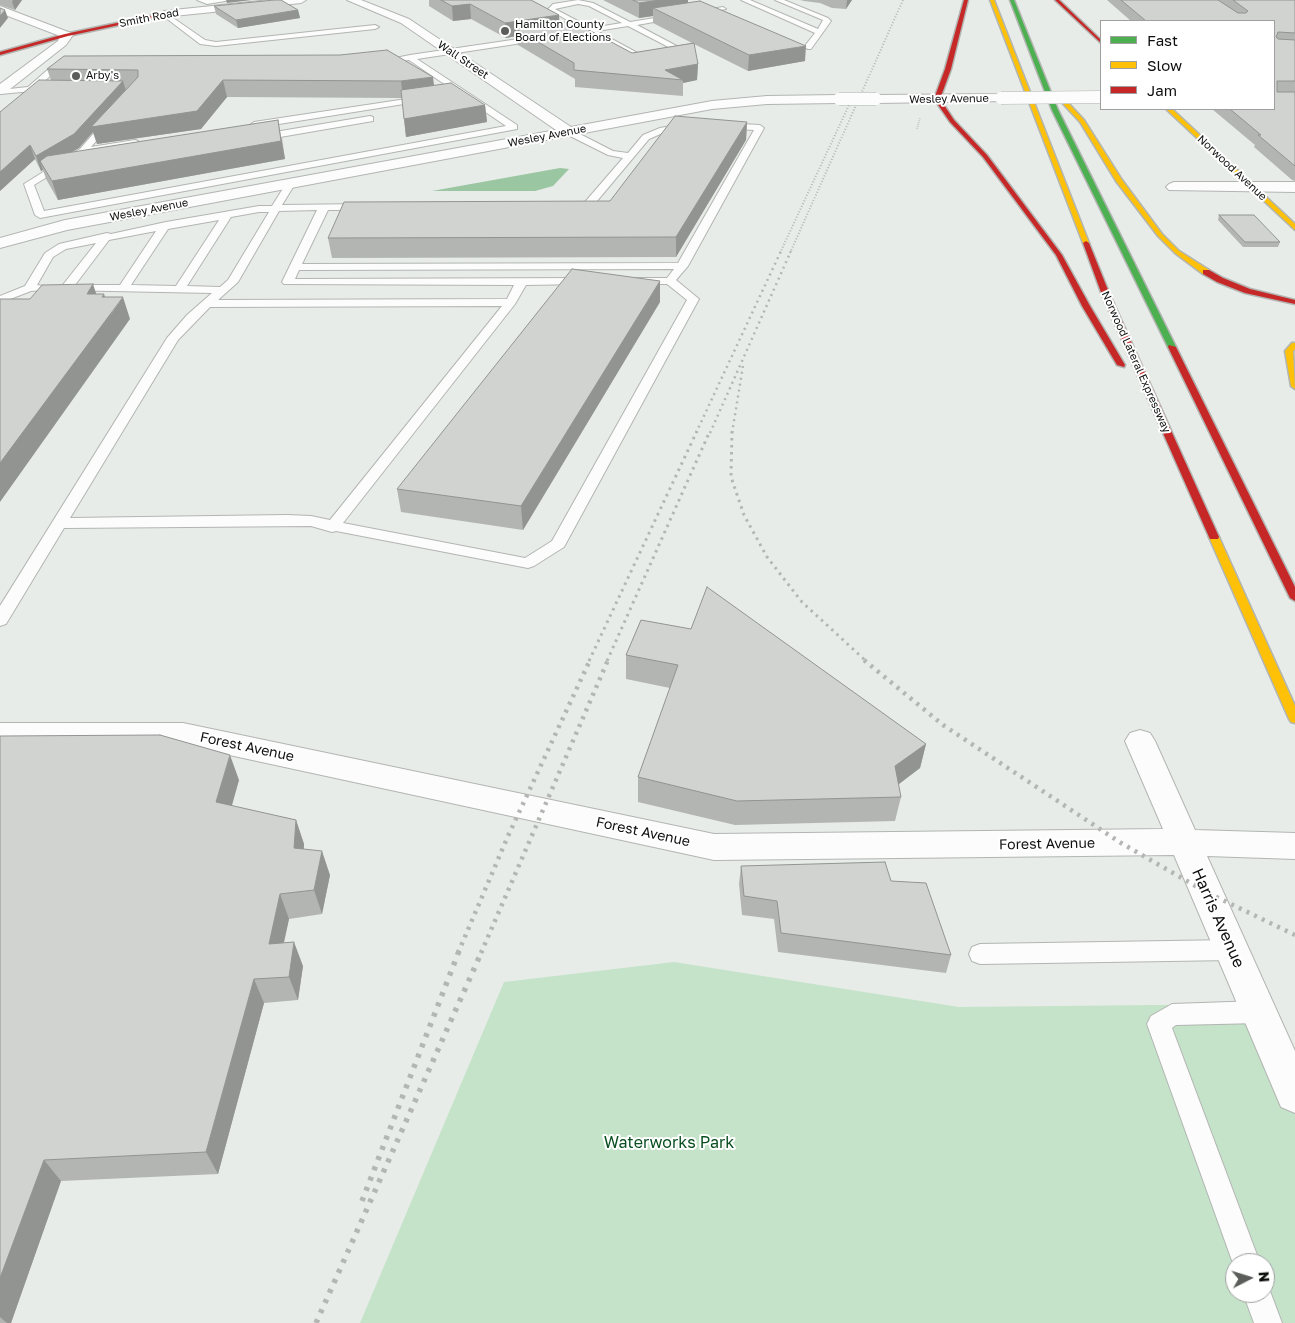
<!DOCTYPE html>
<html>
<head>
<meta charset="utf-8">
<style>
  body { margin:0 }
  #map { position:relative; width:1295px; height:1323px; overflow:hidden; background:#e8ece8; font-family:"Golos Text",sans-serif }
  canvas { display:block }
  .legend { position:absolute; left:1100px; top:20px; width:175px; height:90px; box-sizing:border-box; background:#fff; border:1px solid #9f9f9f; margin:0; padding:6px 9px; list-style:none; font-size:15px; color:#0e100e }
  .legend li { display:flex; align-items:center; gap:10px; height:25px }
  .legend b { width:25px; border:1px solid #9f9f9f }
  .north { position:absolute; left:1225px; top:1253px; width:50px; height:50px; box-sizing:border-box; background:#fff; border:1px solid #9f9f9f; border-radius:50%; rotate:85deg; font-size:14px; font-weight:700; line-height:20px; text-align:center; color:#0e100e }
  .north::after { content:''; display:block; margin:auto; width:18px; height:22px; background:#5a5d5a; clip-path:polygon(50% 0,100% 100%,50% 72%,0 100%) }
</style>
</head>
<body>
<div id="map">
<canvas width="1295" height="1323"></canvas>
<ul class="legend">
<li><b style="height:6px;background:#4caf50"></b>Fast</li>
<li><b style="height:6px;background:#ffc107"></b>Slow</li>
<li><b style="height:6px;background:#c62828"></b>Jam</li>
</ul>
<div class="north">N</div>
</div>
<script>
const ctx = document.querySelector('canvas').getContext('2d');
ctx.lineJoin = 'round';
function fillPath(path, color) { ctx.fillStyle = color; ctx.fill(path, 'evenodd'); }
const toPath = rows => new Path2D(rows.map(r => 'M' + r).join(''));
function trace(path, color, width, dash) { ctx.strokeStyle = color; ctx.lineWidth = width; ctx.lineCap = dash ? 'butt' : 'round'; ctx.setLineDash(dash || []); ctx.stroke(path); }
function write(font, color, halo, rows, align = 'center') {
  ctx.font = font + ' "Golos Text",sans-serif'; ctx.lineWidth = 4; ctx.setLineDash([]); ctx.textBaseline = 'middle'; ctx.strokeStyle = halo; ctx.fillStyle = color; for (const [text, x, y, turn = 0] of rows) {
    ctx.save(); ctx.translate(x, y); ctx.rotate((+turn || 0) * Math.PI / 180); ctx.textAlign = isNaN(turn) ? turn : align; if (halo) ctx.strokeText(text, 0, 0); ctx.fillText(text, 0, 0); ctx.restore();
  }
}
fillPath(toPath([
  [674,962,959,1007,1255,1004,1295,1094,1295,1323,360,1323,504,982],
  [1235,1263,1265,1263,1265,1293,1235,1293]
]), '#c4e3c9');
fillPath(toPath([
  [560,168,569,169,553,186,535,191,432,191]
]), '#9bc6a2');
const lane = toPath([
  [197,0,231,0,207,4,197,0],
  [578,0,593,3,630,22,723,7,726,9,637,25,688,52,686,57,659,62,640,61,589,32,562,36,562,32,583,29,548,9,553,4,578,0],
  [578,4,589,6,622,23,591,28,555,9,578,4],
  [628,26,680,53,659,58,645,57,597,31,628,26],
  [741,0,750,0,818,29,823,20,775,0,784,0,828,18,831,21,811,49,808,49,804,47,815,33,741,0],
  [162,13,166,13,205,40,216,42,375,25,379,27,375,29,216,46,200,44,162,15,162,13],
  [539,36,542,36,542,40,417,59,517,125,517,129,40,218,35,215,24,184,80,149,107,118,110,117,114,120,91,147,135,140,138,141,138,145,86,153,34,185,44,211,506,126,462,96,454,96,453,94,456,92,409,60,380,64,376,62,410,55,539,36],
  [52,66,69,66,73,68,69,70,57,70,33,91,0,94,0,90,28,87,52,66],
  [426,96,430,98,429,100,254,128,250,125,254,122,426,96],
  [370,116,373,117,373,121,257,141,253,138,257,135,370,116],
  [688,123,692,126,691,128,665,132,649,139,592,207,566,209,566,205,585,202,623,158,608,155,566,134,566,130,572,130,613,151,628,153,643,135,660,128,688,123],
  [724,123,760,125,764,128,688,266,676,280,699,299,564,547,534,566,528,568,336,531,332,532,311,526,64,528,6,624,0,626,0,606,167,338,187,315,212,293,62,290,60,288,62,286,96,243,66,249,53,257,37,285,44,286,46,288,44,290,31,291,0,303,0,296,25,286,45,253,59,244,107,233,111,234,166,222,259,206,272,206,287,182,290,181,295,184,282,205,366,204,371,207,366,210,328,210,302,264,678,263,754,130,721,128,720,126,724,123],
  [317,210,282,282,284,284,514,285,507,299,218,300,238,282,279,211,317,210],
  [259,212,269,212,228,280,220,287,187,286,231,217,259,212],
  [219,220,176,286,131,285,168,229,219,220],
  [156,231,120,285,75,285,109,240,156,231],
  [674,269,667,278,637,278,631,281,637,284,667,284,687,300,552,541,525,558,343,523,515,304,526,285,586,284,592,281,586,278,295,279,299,270,674,269],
  [502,306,330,520,311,516,287,515,70,518,178,340,210,307,502,306],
  [1232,940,1240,943,1243,950,1240,957,1232,960,980,964,972,961,969,954,972,947,980,944,1232,940],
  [1259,1001,1267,1005,1271,1012,1267,1019,1259,1023,1176,1025,1172,1028,1260,1263,1235,1263,1235,1269,1147,1024,1151,1016,1172,1004,1259,1001],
  [1265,1282,1267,1283,1282,1323,1254,1323,1243,1293,1265,1293,1265,1282]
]);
const street = toPath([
  [270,0,306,0,301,3,164,17,159,14,164,11,270,0],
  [347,0,361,0,409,19,571,127,712,101,767,96,839,95,846,99,839,103,767,104,712,109,67,230,0,248,0,238,65,220,556,130,401,23,347,0],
  [0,6,71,33,73,35,66,45,5,93,0,94,0,84,58,41,60,36,0,13,0,6],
  [1001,94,1006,95,1007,98,1006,101,876,103,869,99,876,95,1001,94],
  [1174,182,1295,182,1295,192,1169,190,1166,187,1169,184,1174,182],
  [0,723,183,723,714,834,1163,829,1125,741,1130,733,1140,730,1150,733,1155,741,1195,830,1295,833,1295,859,1207,856,1295,1051,1295,1113,1281,1107,1174,855,714,860,183,745,0,745,0,723]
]);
const fast = toPath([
  [1010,0,1014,0,1058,110,1176,347,1175,349,1168,347,1052,110,1010,0]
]);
const slow = toPath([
  [990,0,994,0,1089,243,1088,244,1083,243,990,0],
  [1055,93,1059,93,1084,120,1122,180,1162,234,1179,251,1209,270,1209,274,1203,274,1175,253,1158,236,1116,181,1080,122,1055,95,1055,93],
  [1166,109,1172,109,1295,224,1295,230,1166,109],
  [1292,343,1295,343,1295,349,1293,351,1295,389,1291,386,1285,351,1292,343],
  [1214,534,1219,537,1295,706,1295,723,1291,722,1289,719,1209,537,1214,534]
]);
const jam = toPath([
  [964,0,968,0,951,69,940,99,954,120,987,155,1062,255,1090,306,1125,365,1124,367,1117,365,1082,306,1056,255,983,157,950,122,934,99,945,69,964,0],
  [1055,0,1059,0,1101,40,1101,43,1055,0],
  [164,13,166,15,68,36,0,55,0,52,65,34,164,13],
  [1086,241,1089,243,1110,295,1219,537,1218,539,1210,539,1209,537,1102,295,1083,243,1086,241],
  [1203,270,1209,270,1223,278,1250,289,1295,300,1295,304,1245,293,1217,282,1203,274,1203,270],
  [1169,345,1176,347,1295,587,1295,601,1290,598,1168,347,1169,345]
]);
trace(lane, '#b2b5b2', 2);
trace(street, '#b2b5b2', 2);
trace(fast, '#b2b5b2', 3);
trace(slow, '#b2b5b2', 3);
trace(jam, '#b2b5b2', 3);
trace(toPath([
  [917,129,920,118]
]), '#cacbca', 2, [1, 1]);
fillPath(lane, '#fcfcfc');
fillPath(street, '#fcfcfc');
fillPath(fast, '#4caf50');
fillPath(slow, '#ffc107');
fillPath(jam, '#c62828');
trace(toPath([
  [780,253,849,105],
  [790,253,903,0]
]), '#b4b6b4', 2, [1, 2]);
trace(toPath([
  [696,433,781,251],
  [710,433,791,251],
  [732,433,743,366]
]), '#b4b6b4', 2.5, [2, 4]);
trace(toPath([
  [732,431,731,477,744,515,767,557,802,602,866,661],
  [589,661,697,431],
  [607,661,710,431]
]), '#b4b6b4', 3, [2.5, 4.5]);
trace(toPath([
  [864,660,943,725,1121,843,1206,892,1295,935],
  [458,953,508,836,590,660],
  [481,953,608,660]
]), '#b4b6b4', 4.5, [3, 5.5]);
trace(toPath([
  [362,1201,459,951],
  [316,1323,482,951]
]), '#b4b6b4', 5.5, [4, 7]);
const streetBridge = toPath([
  [1001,98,1101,97],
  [839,99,876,99]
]);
trace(streetBridge, '#b2b5b2', 13, []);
trace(streetBridge, '#fcfcfc', 12);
fillPath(toPath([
  [0,0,22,0,15,10,0,5],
  [429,0,531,0,560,23,632,53,692,43,653,23,653,16,639,18,603,0,688,0,688,3,805,61,748,71,694,44,698,64,697,80,683,83,683,96,575,87,575,79,518,45,517,36,506,38,471,19,453,21,429,6],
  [800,0,852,0,846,9,832,8,820,3,804,1],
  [1107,0,1295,0,1295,181,1292,180,1254,147,1255,145,1212,109,1274,109,1274,21,1131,21],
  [214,6,298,10,300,18,238,28,216,14],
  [340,55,434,85,485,105,487,122,406,137,402,98,227,97,201,129,97,144,93,132,79,148,70,153,282,138,285,159,58,200,46,179,43,170,41,171,35,159,0,191,0,112,51,80,47,69],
  [747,122,746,140,676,257,332,258,328,238,610,201],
  [1219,215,1280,242,1278,247,1243,247,1218,220],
  [660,302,523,530,401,512,397,489],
  [641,620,926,744,920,768,898,784,901,797,895,821,735,825,638,802,638,777,670,688,626,679,626,655],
  [0,736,239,780,231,806,296,820,304,844,304,849,330,875,322,914,289,919,284,943,303,966,298,1000,264,1003,218,1174,61,1181,11,1323,0,1323],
  [741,866,891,881,951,955,946,973,778,952,774,919,742,915,739,884]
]), '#b3b5b3');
fillPath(toPath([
  [13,0,22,0,15,10,12,2],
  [226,0,252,0,227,3],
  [660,0,688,0,688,10,653,8,653,16,639,18,639,3],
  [847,0,852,0,846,9],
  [470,4,471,19,453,21,452,6],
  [5,10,8,18,0,28,0,16],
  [298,10,300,18,238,28,236,20],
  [559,15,560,30,516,29,517,36,506,38,505,23],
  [806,46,805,61,748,71,749,55],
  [698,64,697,80,683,83,683,80,665,70],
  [433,77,435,93,403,98,401,81],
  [223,80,227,97,201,129,97,144,93,132,79,148,44,169,40,161,43,170,41,171,36,156,123,81,127,94],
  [485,105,487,122,406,137,404,119],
  [278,120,285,159,58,200,52,181],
  [747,122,746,140,676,257,676,237],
  [30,145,35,159,0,191,0,172],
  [660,281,660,302,523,530,521,506],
  [93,284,100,305,87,294],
  [104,294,111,314,123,297,130,319,0,502,0,463],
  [926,744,920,768,890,791,895,766],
  [230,755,239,780,226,827,216,802],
  [296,820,304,844,302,873,294,848],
  [322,851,330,875,322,914,314,890],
  [280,894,289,919,278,968,269,944],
  [294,942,303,966,298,1000,289,977],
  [254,979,264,1003,218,1174,206,1152],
  [44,1160,61,1181,11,1323,7,1323,0,1317,0,1278]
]), '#929492');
const building = toPath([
  [274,0,281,0,298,10,236,20,214,6,274,0],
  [441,0,531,0,559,15,505,23,470,4,452,6,441,0],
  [633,0,660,0,639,3,633,0],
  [1121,0,1218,0,1238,13,1246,13,1248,11,1233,0,1295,0,1295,33,1278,32,1276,37,1278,39,1295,40,1295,81,1277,81,1277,92,1295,92,1295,166,1258,135,1261,135,1230,109,1274,109,1274,21,1146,21,1121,0],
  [700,1,806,46,749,55,653,8,700,1],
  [0,8,5,10,0,16,0,8],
  [572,21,632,53,694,43,698,64,665,70,683,80,574,70,574,63,516,29,572,21],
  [387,50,433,77,401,81,223,80,197,111,91,127,138,77,138,70,47,69,64,56,340,55,387,50],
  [39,80,123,81,74,134,36,156,30,145,0,172,0,112,39,80],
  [451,83,485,105,404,119,401,90,451,83],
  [675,116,747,122,676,237,328,238,344,202,610,201,675,116],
  [278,120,281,141,52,181,40,161,47,156,278,120],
  [1219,215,1254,215,1280,242,1245,242,1219,215],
  [572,269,660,281,521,506,397,489,572,269],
  [93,284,87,294,104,294,102,297,123,297,0,463,0,299,30,299,42,285,93,284],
  [707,587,926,744,895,766,901,797,737,801,638,777,678,665,626,655,641,620,691,629,707,587],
  [160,735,230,755,216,802,296,820,294,848,322,851,314,890,280,894,269,944,294,942,289,977,254,979,206,1152,44,1160,0,1278,0,736,160,735],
  [885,862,891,881,926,883,951,955,781,933,777,901,744,896,741,866,885,862]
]);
fillPath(building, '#d0d3d0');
trace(building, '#929492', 1);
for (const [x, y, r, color] of [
  [505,31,5,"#5a5d5a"],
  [76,76,5,"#5a5d5a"]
]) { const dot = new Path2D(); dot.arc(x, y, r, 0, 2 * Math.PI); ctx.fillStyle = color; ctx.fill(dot); trace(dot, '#fff', 2); }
write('11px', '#0e100e', '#fff', [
  ["Smith Road",149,18,-11],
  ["Wall Street",463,60,34],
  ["Wesley Avenue",949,99,-1],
  ["Wesley Avenue",547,136,-11],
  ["Norwood Avenue",1232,168,43],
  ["Wesley Avenue",149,210,-11],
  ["Norwood Lateral Expressway",1136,362,66]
]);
write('11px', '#0e100e', '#fff', [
  ["Hamilton County",515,25],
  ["Board of Elections",515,38],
  ["Arby's",86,76]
], 'left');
write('14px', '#0e100e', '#fff', [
  ["Forest Avenue",247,747,12],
  ["Forest Avenue",643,832,12],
  ["Forest Avenue",1047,844,-1]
]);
write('16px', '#0e100e', '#fff', [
  ["Harris Avenue",1218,918,66]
]);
write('16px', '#094f20', '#fff', [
  ["Waterworks Park",669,1143]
]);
</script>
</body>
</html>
